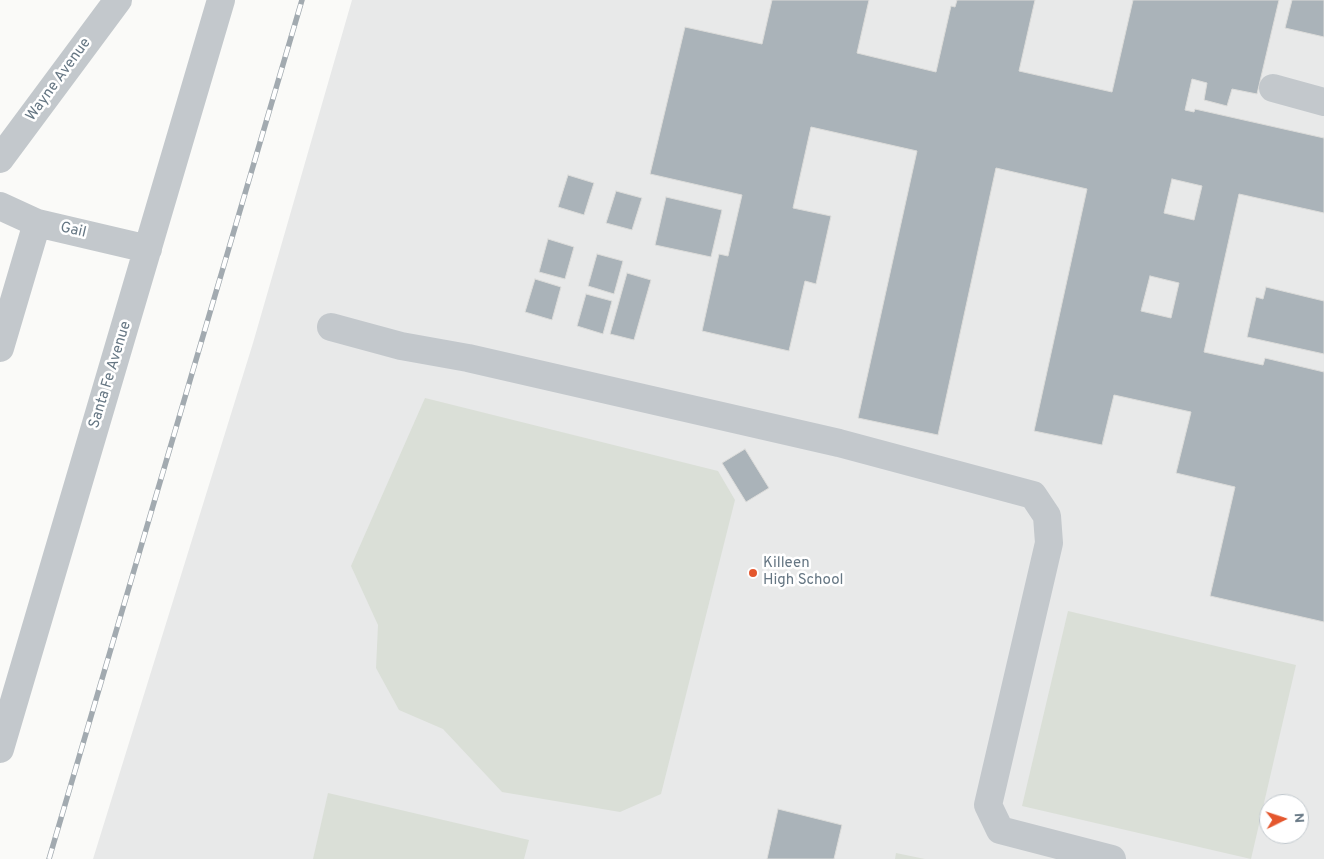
<!DOCTYPE html>
<html>
<head>
<meta charset="utf-8">
<style>
  body { margin:0 }
  #map { position:relative; width:1324px; height:859px; overflow:hidden; background:#fafaf8; font-family:Overpass,sans-serif }
  canvas { display:block }
  .north { position:absolute; left:1259px; top:794px; width:50px; height:50px; box-sizing:border-box; background:#fff; border:1px solid #c1c8cd; border-radius:50%; rotate:86deg; font-size:14px; font-weight:700; line-height:20px; text-align:center; color:#657683 }
  .north::after { content:''; display:block; margin:auto; width:18px; height:22px; background:#e4572e; clip-path:polygon(50% 0,100% 100%,50% 72%,0 100%) }
</style>
</head>
<body>
<div id="map">
<canvas width="1324" height="859"></canvas>
<div class="north">N</div>
</div>
<script>
const ctx = document.querySelector('canvas').getContext('2d');
ctx.lineJoin = 'round';
function fillPath(path, color) { ctx.fillStyle = color; ctx.fill(path, 'evenodd'); }
const toPath = rows => new Path2D(rows.map(r => 'M' + r).join(''));
function trace(path, color, width, dash) { ctx.strokeStyle = color; ctx.lineWidth = width; ctx.lineCap = dash ? 'butt' : 'round'; ctx.setLineDash(dash || []); ctx.stroke(path); }
function write(font, color, halo, rows, align = 'center') {
  ctx.font = font + ' Overpass,sans-serif'; ctx.lineWidth = 5; ctx.setLineDash([]); ctx.textBaseline = 'middle'; ctx.strokeStyle = halo; ctx.fillStyle = color; for (const [text, x, y, turn = 0] of rows) {
    ctx.save(); ctx.translate(x, y); ctx.rotate((+turn || 0) * Math.PI / 180); ctx.textAlign = isNaN(turn) ? turn : align; if (halo) ctx.strokeText(text, 0, 0); ctx.fillText(text, 0, 0); ctx.restore();
  }
}
fillPath(toPath([
  [352,0,1324,0,1324,859,93,859,253,343],
  [1269,804,1299,804,1299,834,1269,834]
]), '#e8e9e9');
fillPath(toPath([
  [425,398,718,471,735,500,661,794,620,812,502,792,443,729,399,710,376,668,378,625,351,566],
  [1068,611,1296,665,1251,859,1022,806],
  [328,793,529,840,524,859,313,859],
  [896,853,925,859,895,859]
]), '#dadfd7');
const building = toPath([
  [772,0,869,0,857,53,936,72,951,6,955,7,957,0,1035,0,1019,71,1112,92,1133,0,1279,0,1257,94,1232,89,1227,106,1204,100,1207,83,1192,79,1185,110,1194,112,1195,109,1324,138,1324,213,1239,194,1204,352,1263,365,1265,358,1324,372,1324,622,1210,596,1235,487,1176,473,1191,412,1114,395,1102,445,1034,431,1087,189,996,168,938,435,858,418,917,151,811,127,793,208,831,216,816,284,805,281,789,351,702,331,719,254,728,256,742,195,650,174,685,27,762,44,772,0],
  [1172,179,1202,186,1194,220,1164,213,1172,179],
  [1150,276,1179,283,1171,318,1141,311,1150,276],
  [1292,0,1324,0,1324,37,1285,28,1292,0],
  [568,175,594,183,584,215,558,207,568,175],
  [616,191,642,198,632,230,606,223,616,191],
  [666,197,722,210,711,257,655,245,666,197],
  [548,239,574,247,565,279,539,272,548,239],
  [597,254,623,261,614,294,588,286,597,254],
  [627,273,651,280,634,340,610,334,627,273],
  [535,279,561,287,552,320,525,312,535,279],
  [1266,287,1324,301,1324,354,1247,337,1256,297,1263,299,1266,287],
  [586,294,612,301,603,334,577,326,586,294],
  [745,449,769,488,746,502,722,463,745,449],
  [778,809,842,825,834,859,767,859,778,809]
]);
fillPath(building, '#aab3b9');
trace(building, '#dcdcda', 1);
trace(toPath([
  [1273,88,1324,102],
  [0,159,118,0],
  [0,206,37,223,148,249],
  [331,327,401,346,468,358,839,443,1033,495,1047,516,1049,543,988,805,1000,830,1112,859],
  [0,348,37,223],
  [0,749,221,0]
]), '#c3c8cc', 28);
const rail = toPath([
  [49,859,302,0]
]);
trace(rail, '#a2aab0', 5.5);
trace(rail, '#fff', 4, [11]);
for (const [x, y, r, color] of [
  [753,573,5,"#e4572e"]
]) { const dot = new Path2D(); dot.arc(x, y, r, 0, 2 * Math.PI); ctx.fillStyle = color; ctx.fill(dot); trace(dot, '#fff', 2); }
write('15px', '#657683', '#fff', [
  ["Wayne Avenue",59,80,-54],
  ["Gail",73,231,13],
  ["Santa Fe Avenue",111,375,-73]
]);
write('15px', '#657683', '#fff', [
  ["Killeen",763,564],
  ["High School",763,581]
], 'left');
</script>
</body>
</html>
